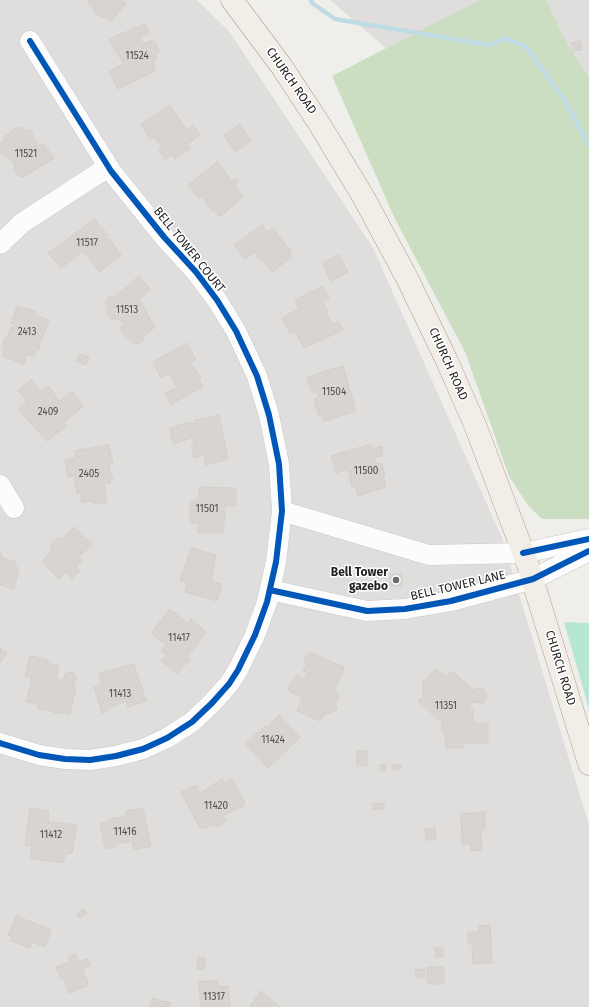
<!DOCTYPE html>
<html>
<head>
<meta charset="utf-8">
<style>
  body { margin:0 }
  canvas { display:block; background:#f0eeeb }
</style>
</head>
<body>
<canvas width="589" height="1007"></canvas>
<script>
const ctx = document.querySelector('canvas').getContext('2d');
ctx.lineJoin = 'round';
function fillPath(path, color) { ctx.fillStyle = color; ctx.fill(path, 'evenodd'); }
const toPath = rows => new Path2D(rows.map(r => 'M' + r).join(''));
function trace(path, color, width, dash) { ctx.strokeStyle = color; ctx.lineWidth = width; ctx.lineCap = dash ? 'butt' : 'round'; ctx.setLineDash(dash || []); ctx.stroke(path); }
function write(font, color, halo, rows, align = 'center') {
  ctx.font = font + ' "Fira Sans",sans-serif'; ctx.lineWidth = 3; ctx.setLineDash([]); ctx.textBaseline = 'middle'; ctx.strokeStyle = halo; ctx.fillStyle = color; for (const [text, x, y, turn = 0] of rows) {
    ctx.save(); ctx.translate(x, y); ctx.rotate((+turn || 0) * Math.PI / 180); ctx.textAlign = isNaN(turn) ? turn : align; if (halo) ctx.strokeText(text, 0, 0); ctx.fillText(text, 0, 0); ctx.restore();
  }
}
fillPath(toPath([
  [0,0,197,0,229,31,373,248,502,538,589,825,589,1007,0,1007],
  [330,0,589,0,589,126,390,52]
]), '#dfdedc');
fillPath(toPath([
  [480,0,546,0,562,34,583,69,589,75,589,519,542,519,527,504,509,476,465,352,395,219,332,76]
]), '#cbdec1');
fillPath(toPath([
  [564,622,589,623,589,709]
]), '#b7e6d2');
trace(toPath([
  [311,0,312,3,335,19,489,45,506,38,526,47,565,101,589,145]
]), '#bfdbe3', 4.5);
const building = toPath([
  [88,0,122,0,126,3,111,22,103,16,102,18,94,12,96,10,88,3,89,1,88,0],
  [145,24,150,33,140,38,143,44,153,40,156,43,159,52,155,54,157,59,153,61,156,65,153,66,155,71,118,89,109,71,124,64,116,52,120,50,119,48,115,51,109,39,145,24],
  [580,41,582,50,573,51,571,43,580,41],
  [170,105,187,130,193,125,200,135,187,144,190,149,175,159,172,155,165,159,158,150,162,148,154,137,150,140,141,124,170,105],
  [240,124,251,141,236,152,224,135,240,124],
  [17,127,19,129,21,127,23,130,30,130,33,135,32,137,39,146,43,143,54,158,24,177,19,176,14,170,15,165,8,156,3,156,0,152,0,144,5,140,4,137,17,127],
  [217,162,232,181,235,178,238,182,234,185,243,196,220,217,214,210,212,211,202,196,199,198,188,185,217,162],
  [95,219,99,225,98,226,100,229,102,228,108,235,106,237,108,240,110,239,121,255,99,272,83,251,61,268,48,253,95,219],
  [262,225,267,232,273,228,292,253,290,255,292,257,272,272,261,258,259,259,254,252,245,259,234,245,262,225],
  [339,255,348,272,331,281,322,263,339,255],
  [139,276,151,290,138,300,147,311,146,312,150,318,149,319,155,327,144,336,144,340,139,344,134,344,121,332,121,327,124,325,118,318,115,320,111,319,107,313,109,308,105,303,109,297,113,298,139,276],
  [323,286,329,299,323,302,328,312,326,313,332,324,338,321,343,330,304,348,295,331,290,333,282,318,299,309,295,300,323,286],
  [17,307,35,311,34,313,39,317,49,320,39,345,40,346,39,350,37,349,34,356,27,354,24,364,2,356,5,347,2,346,6,336,8,336,11,327,14,328,15,325,11,323,17,307],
  [187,343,196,360,190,363,201,377,199,378,203,387,171,404,165,394,177,387,169,373,161,378,153,362,187,343],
  [79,354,89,357,86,365,76,361,79,354],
  [343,366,356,411,324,421,322,416,318,414,314,399,319,398,317,392,312,393,307,377,343,366],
  [31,380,41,392,49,386,59,402,72,391,84,406,63,422,67,426,47,441,18,409,27,402,18,390,31,380],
  [219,415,228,459,206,465,204,455,194,458,191,446,194,445,193,437,173,444,170,428,190,422,191,424,196,423,195,420,219,415],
  [371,444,373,449,381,446,383,455,375,458,377,464,382,463,385,475,383,476,386,487,358,496,355,486,352,487,348,469,336,473,331,456,371,444],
  [109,445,113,464,109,464,110,472,113,479,111,479,111,483,104,484,107,502,94,504,93,501,82,503,80,493,77,494,74,476,68,477,65,460,76,458,75,451,109,445],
  [200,487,236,488,236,506,224,506,224,513,225,513,223,533,198,533,198,523,190,523,190,501,197,501,200,487],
  [74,527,92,544,79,557,83,561,76,567,80,571,72,579,65,572,59,579,42,562,53,548,50,546,59,537,62,540,74,527],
  [191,548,216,555,211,581,222,584,217,601,185,592,187,583,180,581,191,548],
  [0,553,2,554,1,557,16,562,15,567,19,568,14,589,0,585,0,553],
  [390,574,402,574,402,586,390,586,390,574],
  [170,609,187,623,191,619,206,632,197,643,199,644,187,656,190,659,177,674,161,661,167,655,161,651,166,645,151,633,170,609],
  [0,648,7,653,0,663,0,648],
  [311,653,344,667,340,679,333,691,338,693,339,698,335,703,337,710,324,715,320,721,297,711,303,697,290,692,288,687,297,675,305,679,308,673,303,671,307,664,304,662,307,654,311,653],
  [30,656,48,660,47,663,59,666,56,679,63,681,65,674,68,672,73,673,76,677,73,686,76,686,70,714,60,712,59,714,54,713,54,712,37,708,38,704,26,702,32,678,25,676,30,656],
  [134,664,146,701,128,707,126,701,107,709,108,711,102,713,94,687,102,684,99,673,134,664],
  [435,669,444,675,448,675,452,671,474,691,476,688,482,688,486,692,486,699,483,703,470,702,470,710,473,710,473,723,488,723,488,743,464,743,464,748,446,748,445,733,442,733,442,723,418,701,424,695,422,688,424,686,422,683,435,669],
  [279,715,300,737,268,768,245,744,265,726,267,728,279,715],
  [357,751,367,751,367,766,357,766,357,751],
  [385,764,386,770,380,771,380,765,385,764],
  [401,764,401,769,392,770,392,765,401,764],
  [222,779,224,784,232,779,245,803,243,807,235,809,223,816,226,819,223,824,218,826,212,825,204,829,202,827,200,828,181,792,196,785,200,793,222,779],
  [384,803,384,809,373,810,372,804,384,803],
  [30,808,49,811,48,822,77,825,72,853,65,854,63,863,30,858,32,846,25,845,30,808],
  [143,808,151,846,134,850,132,841,116,844,116,847,105,849,100,823,110,821,110,819,127,816,126,811,143,808],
  [485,812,485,830,481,830,482,850,471,851,471,844,462,844,461,814,485,812],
  [435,828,436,840,426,840,425,829,435,828],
  [83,909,87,913,81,918,77,915,83,909],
  [16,916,51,930,45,947,32,942,30,948,11,941,12,937,8,935,16,916],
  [490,925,492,963,473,964,472,944,468,944,468,932,479,932,479,926,490,925],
  [435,948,443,948,443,957,435,957,435,948],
  [75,954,78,962,87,959,90,966,82,969,89,985,69,993,64,978,61,979,56,967,70,962,68,957,75,954],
  [198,957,206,958,204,970,197,969,198,957],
  [427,967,444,967,444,984,427,984,427,967],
  [424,969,425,977,416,978,415,970,424,969],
  [217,980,218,987,228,986,231,1007,201,1007,198,982,217,980],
  [261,991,280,1007,251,1007,250,1006,261,991],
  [153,998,171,1003,169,1007,150,1007,153,998]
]);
fillPath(building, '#d7d4d2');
trace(building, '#d3d0cc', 1);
const minor = toPath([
  [0,244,22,223,105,169,111,171],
  [0,485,14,508],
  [282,511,429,555,523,553,589,539],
  [270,590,367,611,405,609,451,601,533,579,589,551],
  [0,743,39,755,65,759,90,760,116,756,143,749,167,738,192,722,212,703,229,684,238,670,255,635,267,602,276,562,282,511,279,464,269,415,257,376,236,331,217,300,196,272,164,237,111,171,30,41]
]);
const major = toPath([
  [232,0,282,67,320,125,364,198,407,278,447,361,475,425,528,565,589,764]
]);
trace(minor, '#c9c8c7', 21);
trace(major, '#a79c86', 23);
trace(minor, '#fdfcfc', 20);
trace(major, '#f3ede7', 22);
trace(toPath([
  [523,553,589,539],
  [270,590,367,611,405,609,451,601,533,579,589,551],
  [0,743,39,755,65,759,90,760,116,756,143,749,167,738,192,722,212,703,229,684,238,670,255,635,267,602,276,562,282,511,279,464,269,415,257,376,236,331,217,300,196,272,164,237,111,171,30,41]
]), '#0057b8', 6);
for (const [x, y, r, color] of [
  [396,580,4,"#6a6968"]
]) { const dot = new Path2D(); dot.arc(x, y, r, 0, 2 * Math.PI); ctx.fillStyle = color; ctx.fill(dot); trace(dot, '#fff', 1.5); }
write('10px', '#4f4e4e', null, [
  ["11524",137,56],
  ["11521",26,154],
  ["11517",87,243],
  ["11513",127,310],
  ["2413",27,332],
  ["11504",334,392],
  ["2409",48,412],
  ["11500",366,471],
  ["2405",89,474],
  ["11501",207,509],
  ["11417",179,638],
  ["11413",120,694],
  ["11351",446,706],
  ["11424",273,740],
  ["11420",216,806],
  ["11416",125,832],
  ["11412",51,835],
  ["11317",214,997]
]);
write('12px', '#222', '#fff', [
  ["CHURCH ROAD",291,81,55],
  ["BELL TOWER COURT",189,250,51],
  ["CHURCH ROAD",448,364,66],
  ["BELL TOWER LANE",458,586,-13],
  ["CHURCH ROAD",560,668,73]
]);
write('bold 12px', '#222', '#fff', [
  ["Bell Tower",388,573],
  ["gazebo",388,587]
], 'right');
</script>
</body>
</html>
